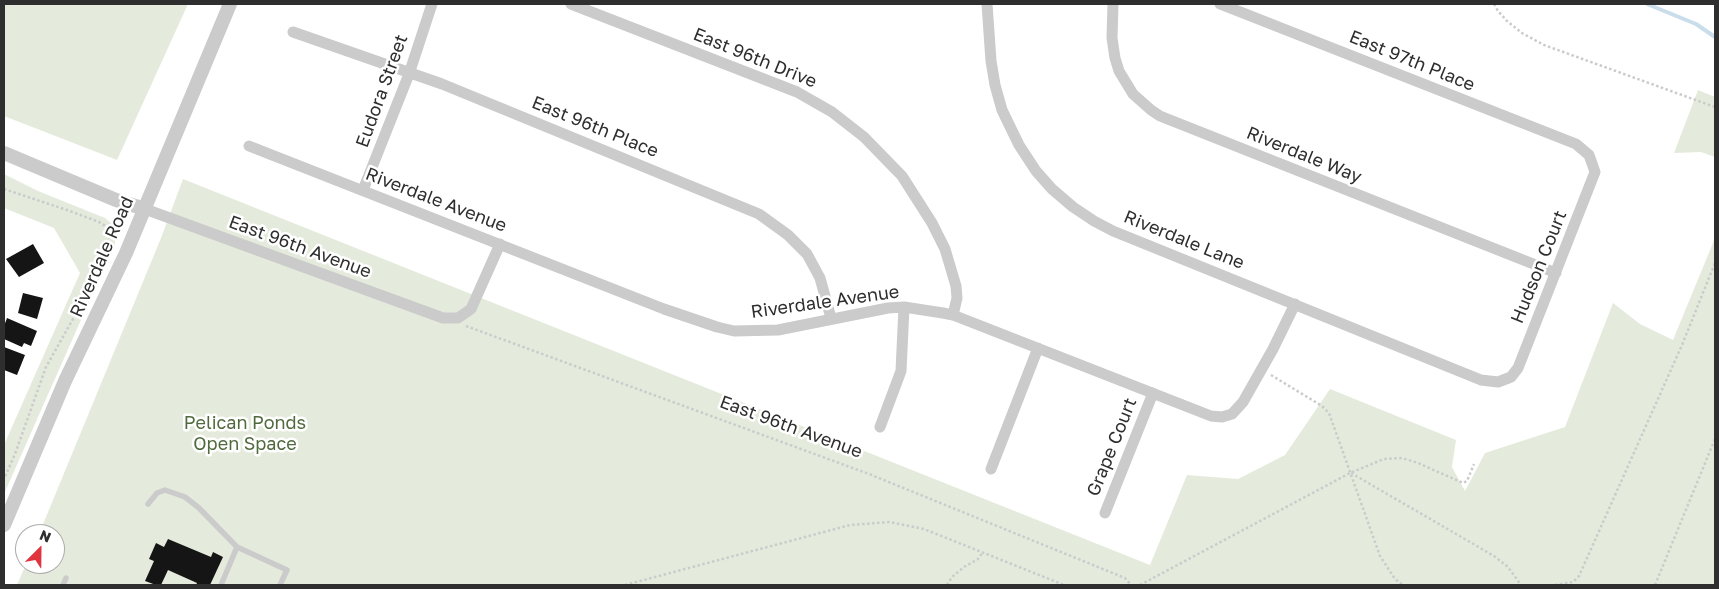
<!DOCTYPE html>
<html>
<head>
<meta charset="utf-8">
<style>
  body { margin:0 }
  #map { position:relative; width:1719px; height:589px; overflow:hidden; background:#fff; font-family:"Golos Text",sans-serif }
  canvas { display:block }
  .frame { position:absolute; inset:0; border:5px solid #2e2e2e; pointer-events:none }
  .north { position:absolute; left:15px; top:524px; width:50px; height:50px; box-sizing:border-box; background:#fff; border:1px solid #ababab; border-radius:50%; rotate:23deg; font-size:14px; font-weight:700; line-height:20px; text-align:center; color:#2e2e2e }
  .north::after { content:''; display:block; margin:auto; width:18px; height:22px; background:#e0353f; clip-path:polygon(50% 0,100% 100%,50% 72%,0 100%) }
</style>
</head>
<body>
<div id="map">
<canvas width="1719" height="589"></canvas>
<div class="frame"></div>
<div class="north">N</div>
</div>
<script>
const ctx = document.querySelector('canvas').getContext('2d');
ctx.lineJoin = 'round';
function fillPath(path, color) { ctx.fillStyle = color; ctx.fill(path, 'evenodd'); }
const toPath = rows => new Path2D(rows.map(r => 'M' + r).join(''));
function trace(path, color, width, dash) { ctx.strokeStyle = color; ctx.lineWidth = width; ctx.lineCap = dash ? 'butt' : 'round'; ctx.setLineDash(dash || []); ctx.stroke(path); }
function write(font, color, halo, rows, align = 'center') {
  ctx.font = font + ' "Golos Text",sans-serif'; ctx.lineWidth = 5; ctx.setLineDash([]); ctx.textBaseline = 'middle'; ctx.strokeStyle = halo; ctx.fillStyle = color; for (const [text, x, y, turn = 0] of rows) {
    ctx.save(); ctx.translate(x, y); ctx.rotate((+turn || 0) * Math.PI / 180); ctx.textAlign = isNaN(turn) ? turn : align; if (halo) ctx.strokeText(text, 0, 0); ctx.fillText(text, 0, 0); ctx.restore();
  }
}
fillPath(toPath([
  [4,4,188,4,117,160,4,116],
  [1698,90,1715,97,1715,157,1701,152,1674,153],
  [4,174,38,191,105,218,113,225,116,234,115,243,4,494,4,445,80,273,54,228,4,208],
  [183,179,1150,565,1187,475,1238,479,1285,455,1330,389,1456,440,1452,467,1465,491,1485,453,1565,427,1613,303,1640,324,1673,340,1715,238,1715,585,17,585,26,564,55,564,55,534,39,534,161,238]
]), '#e4ebdc');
trace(toPath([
  [1647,4,1696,24,1715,37]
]), '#c9ddeb', 4);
fillPath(toPath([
  [33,244,44,263,19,277,6,259],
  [23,293,43,298,37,319,18,313],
  [7,318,37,331,31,346,24,343,22,347,4,339,4,326],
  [4,347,25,355,17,375,4,370],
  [168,539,211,557,213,552,223,557,210,585,196,585,197,583,168,570,161,585,156,585,145,581,154,561,149,559,156,543,164,547]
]), '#151515');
trace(toPath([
  [1494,4,1498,11,1507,21,1522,33,1544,45,1715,107],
  [4,189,67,210,99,222,107,227,110,234,109,242,78,310,46,367,15,454,4,479],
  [466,326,869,474,1125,578,1131,585],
  [1271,375,1322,406,1329,413,1380,556,1395,579,1403,585],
  [1351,473,1494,556,1508,567,1521,585],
  [625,585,850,525,890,522,924,529,1064,585],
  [947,585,952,577,964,567,978,559,983,552],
  [1140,585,1350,473,1384,459,1402,458,1418,463,1463,483,1467,481,1474,464],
  [1555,585,1573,582,1579,576,1682,345,1715,263],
  [1655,585,1715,439]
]), '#cbcbcb', 2.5, [2.5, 2.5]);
trace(toPath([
  [148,504,157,493,165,490,185,497,199,508,237,547,287,570,280,585],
  [63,585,66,578],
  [221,585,237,547]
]), '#cbcbcb', 5.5);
trace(toPath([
  [571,4,797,92,832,112,864,137,902,176,932,223,945,249,956,286,957,298,953,315],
  [987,4,991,61,995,85,1002,110,1019,145,1036,171,1052,189,1073,207,1094,221,1113,231,1481,380,1498,382,1511,377,1518,368,1593,177,1595,172,1589,155,1576,144,1220,4],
  [1113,4,1112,38,1115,58,1119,71,1133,94,1151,110,1160,116,1556,273],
  [293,32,442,84,759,214,788,235,807,254,820,278,831,318],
  [249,146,664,309,717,327,734,331,778,330,888,308,904,307,943,313,953,315,1211,416,1222,417,1232,414,1243,402,1273,349,1295,304],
  [363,190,409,74,432,4],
  [145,209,443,318,458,318,471,309,500,244],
  [880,427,901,371,904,307],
  [991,469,1038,348],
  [1105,513,1153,393]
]), '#cbcbcb', 11);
trace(toPath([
  [4,153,116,200,145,209],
  [4,525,65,381,126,253,230,4]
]), '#cbcbcb', 14);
write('18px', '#2e2e2e', '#fff', [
  ["East 96th Drive",755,58,22],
  ["East 97th Place",1412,61,22],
  ["Eudora Street",382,91,-70],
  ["East 96th Place",595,127,22],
  ["Riverdale Way",1304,155,22],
  ["Riverdale Avenue",436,200,21],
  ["Riverdale Lane",1184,240,22],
  ["East 96th Avenue",300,247,20],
  ["Riverdale Road",102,257,-66],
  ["Hudson Court",1539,267,-68],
  ["Riverdale Avenue",825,302,-8],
  ["East 96th Avenue",791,427,20],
  ["Grape Court",1112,447,-68]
]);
write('18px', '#50693d', '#fff', [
  ["Pelican Ponds",245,423],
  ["Open Space",245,444]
]);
</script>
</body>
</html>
